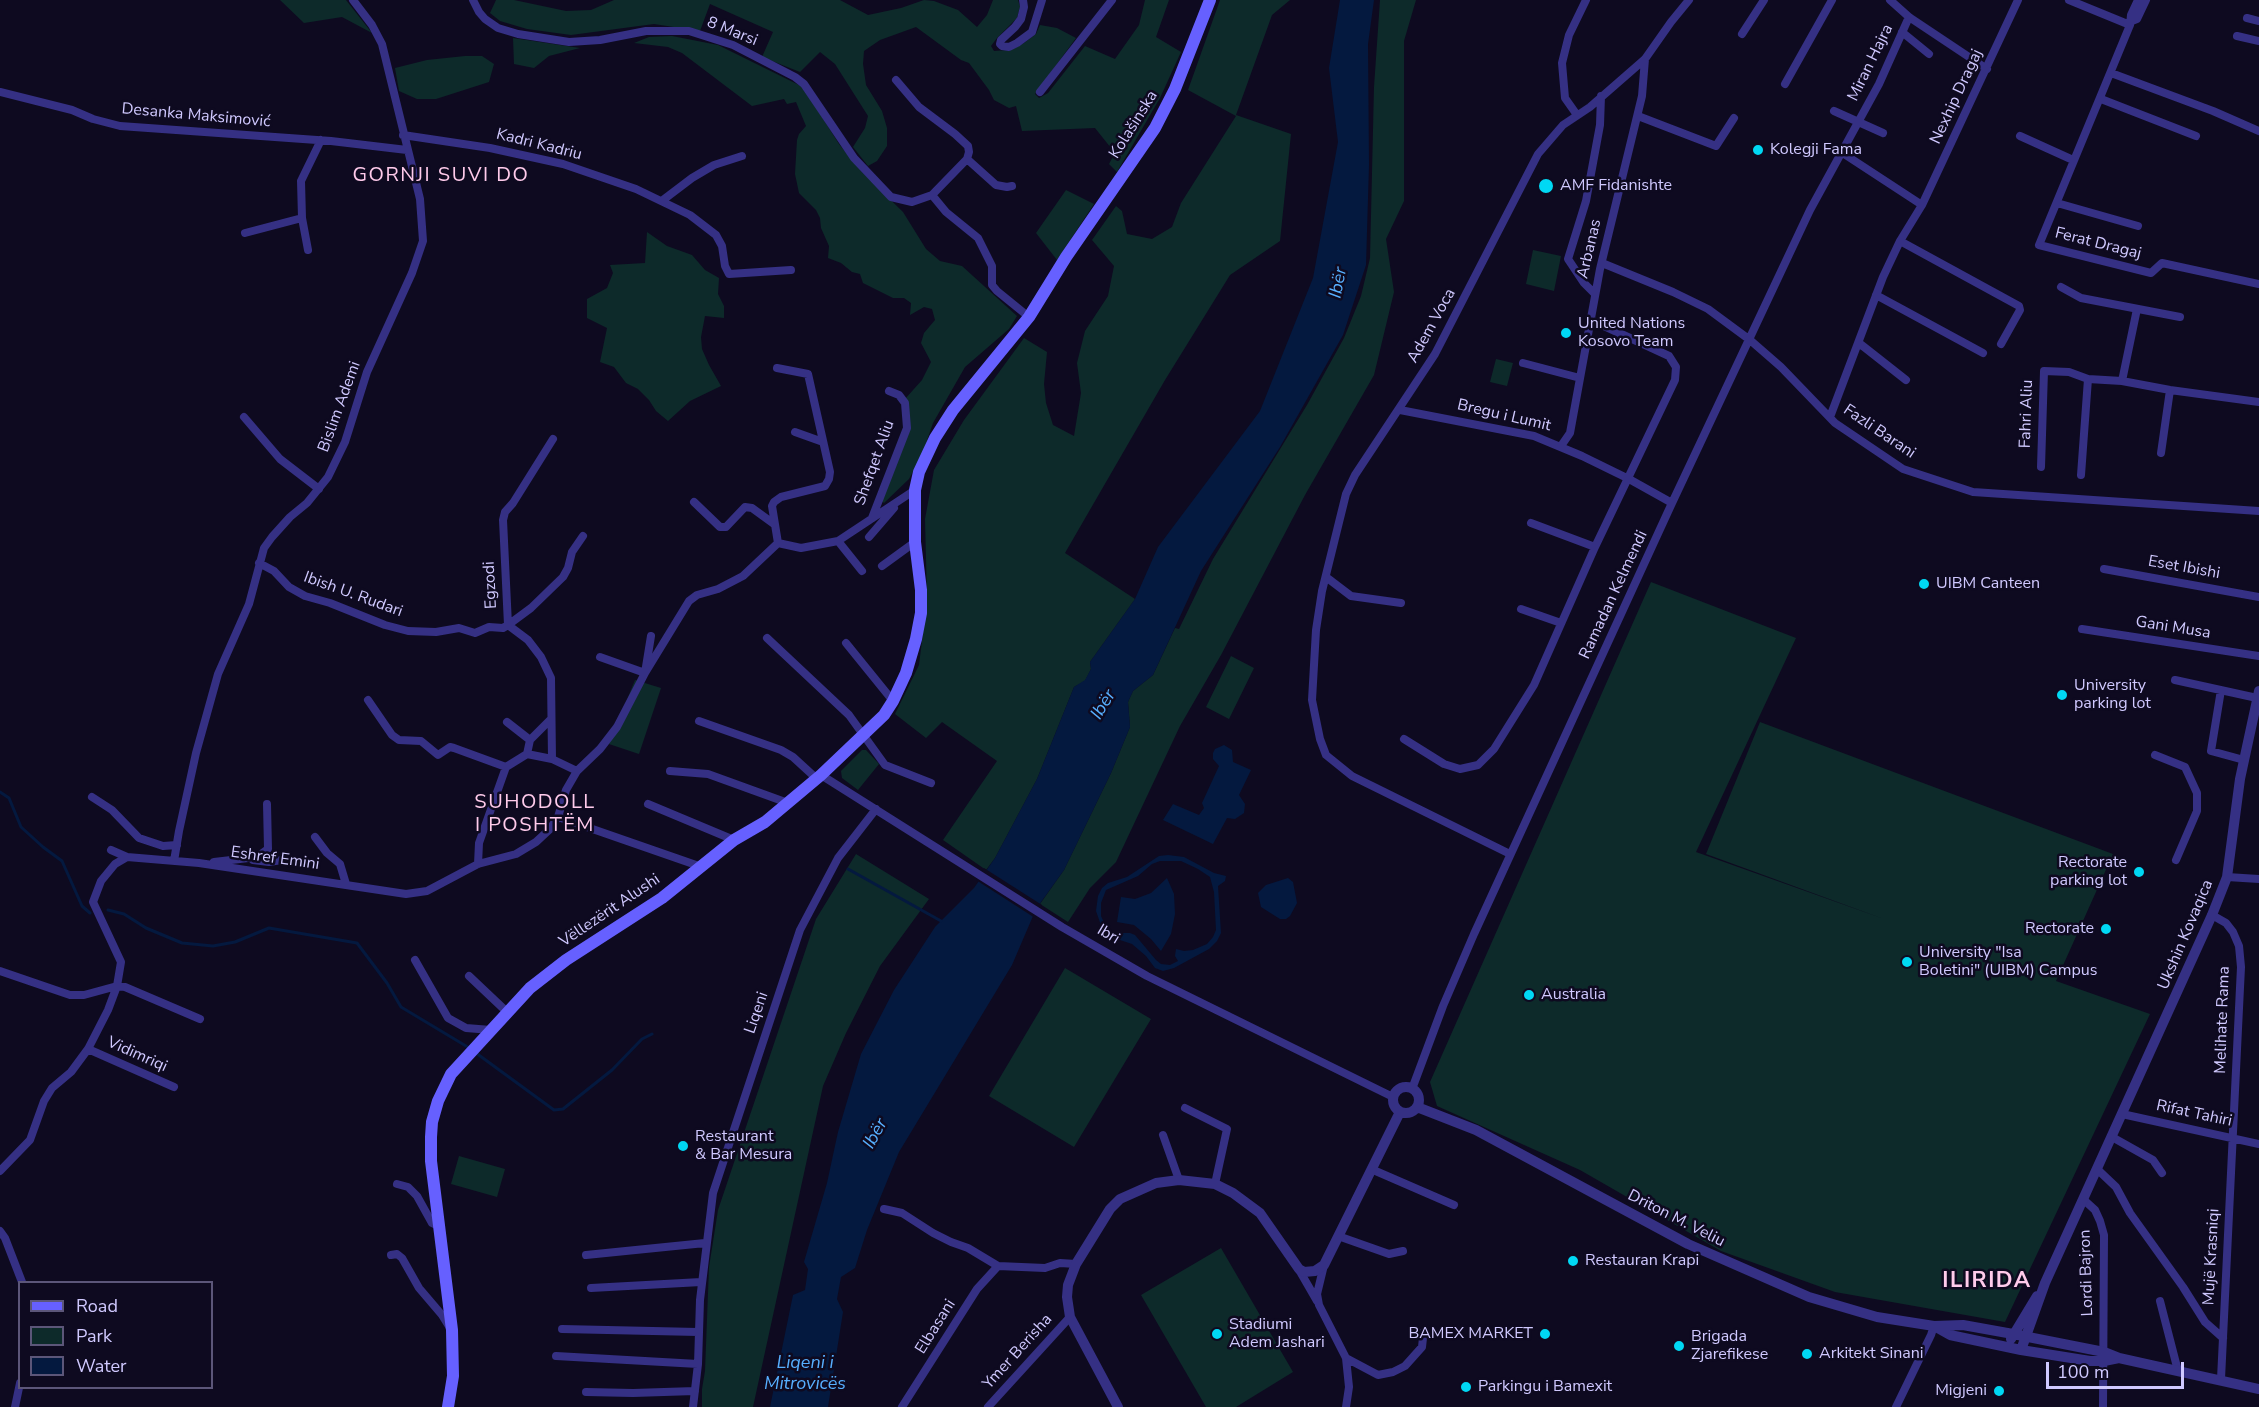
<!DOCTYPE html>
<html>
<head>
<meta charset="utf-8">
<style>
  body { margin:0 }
  #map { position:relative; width:2259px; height:1407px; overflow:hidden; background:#0e0a20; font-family:"Nunito Sans",sans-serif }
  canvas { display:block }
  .legend { position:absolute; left:18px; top:1281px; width:195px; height:108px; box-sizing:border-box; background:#0e0a20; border:2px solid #5c5679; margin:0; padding:8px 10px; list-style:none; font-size:18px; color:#d0c9ff }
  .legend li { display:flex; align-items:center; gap:12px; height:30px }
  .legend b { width:30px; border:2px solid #5c5679 }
  .scale { position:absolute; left:2046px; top:1362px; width:138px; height:27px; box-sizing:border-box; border:3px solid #d0c9ff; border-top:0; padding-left:8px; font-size:18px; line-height:21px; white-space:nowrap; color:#d0c9ff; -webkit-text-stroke:4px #0e0a20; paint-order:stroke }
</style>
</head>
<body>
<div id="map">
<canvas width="2259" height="1407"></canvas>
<ul class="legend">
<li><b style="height:8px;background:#6660ff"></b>Road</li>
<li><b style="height:16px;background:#0d2a2a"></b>Park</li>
<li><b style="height:16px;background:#04193f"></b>Water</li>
</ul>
<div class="scale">100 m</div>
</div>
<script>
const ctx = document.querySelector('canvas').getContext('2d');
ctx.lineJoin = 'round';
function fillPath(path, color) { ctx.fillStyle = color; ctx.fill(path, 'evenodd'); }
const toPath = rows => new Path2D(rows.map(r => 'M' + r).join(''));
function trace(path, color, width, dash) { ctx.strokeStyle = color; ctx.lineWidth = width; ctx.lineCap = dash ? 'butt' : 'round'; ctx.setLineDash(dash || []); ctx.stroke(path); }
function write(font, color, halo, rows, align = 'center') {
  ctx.font = font + ' "Nunito Sans",sans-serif'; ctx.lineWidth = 5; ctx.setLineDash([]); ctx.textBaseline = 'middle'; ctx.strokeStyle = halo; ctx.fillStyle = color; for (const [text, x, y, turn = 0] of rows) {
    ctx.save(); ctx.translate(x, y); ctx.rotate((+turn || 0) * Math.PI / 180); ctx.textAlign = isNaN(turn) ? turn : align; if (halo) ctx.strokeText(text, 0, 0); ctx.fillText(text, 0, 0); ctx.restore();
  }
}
fillPath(toPath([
  [280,0,346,0,372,33,342,17,304,23],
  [496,0,514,0,566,11,591,10,614,0,840,0,868,15,901,8,924,0,934,1,958,10,977,27,987,15,993,0,1018,0,1020,7,1017,18,997,38,991,46,994,51,1008,50,1024,43,1036,34,1040,25,1057,28,1076,38,1035,94,1039,98,1048,93,1085,46,1115,59,1139,25,1145,0,1169,0,1156,37,1181,52,1160,98,1117,172,1109,164,1115,153,1095,128,1022,131,1016,106,1009,108,994,100,989,90,969,63,961,60,916,27,880,40,864,51,863,64,866,85,882,111,887,128,887,146,877,161,868,166,853,147,865,128,868,116,835,64,820,52,800,72,762,57,773,32,710,4,700,31,654,24,571,35,527,29,500,21,490,13],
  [1220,0,1290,0,1272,15,1236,115,1291,134,1280,241,1230,275,1165,380,1065,553,1135,599,1090,662,1091,669,1085,681,1074,687,1037,779,995,858,986,870,943,840,997,761,942,722,926,738,895,714,919,665,927,599,925,519,934,470,964,420,1024,338,1047,352,1044,384,1046,403,1053,425,1074,436,1081,393,1077,363,1085,331,1108,296,1114,266,1092,240,1116,206,1122,211,1127,234,1152,239,1172,227,1181,203,1236,116,1188,90],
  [1380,0,1416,0,1404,41,1404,201,1386,239,1394,292,1374,375,1305,495,1221,655,1180,726,1116,862,1090,888,1068,922,1040,904,1064,870,1111,773,1130,727,1128,702,1133,691,1153,675,1175,628,1179,629,1213,559,1307,405,1344,338,1361,296,1370,258,1374,87],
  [672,36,718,45,803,87,839,144,860,170,903,212,926,249,940,261,962,266,1017,316,1009,329,965,367,933,423,923,452,909,479,884,503,879,499,909,428,905,399,922,380,931,362,921,343,924,333,935,320,932,309,924,307,910,315,911,303,904,298,893,298,863,283,860,274,852,272,841,263,828,258,829,246,821,228,820,218,816,210,799,193,795,174,797,140,799,134,806,126,796,102,787,104,784,99,752,106,682,53,668,47,634,43,649,37],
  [513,38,580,48,549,56,534,68,514,64],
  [465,56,482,56,494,64,489,82,436,99,417,99,399,91,395,68,427,60],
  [1066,190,1094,204,1057,260,1036,233],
  [647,232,667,246,692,255,705,270,719,278,718,294,724,306,724,318,705,316,701,337,702,349,709,365,721,386,690,401,668,421,656,411,649,400,638,389,626,383,614,367,600,362,607,328,587,318,587,299,607,288,613,273,610,265,645,263],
  [1533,250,1561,256,1554,291,1526,284],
  [1496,359,1513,363,1507,386,1490,382],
  [1651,582,1796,638,1696,852,1884,919,1706,854,1760,722,2113,854,2056,981,2150,1014,2005,1322,1835,1292,1721,1251,1580,1170,1437,1106,1430,1082],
  [1231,656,1254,668,1229,719,1206,707],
  [635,680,661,688,639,754,609,744],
  [862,750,866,750,879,764,858,790,842,778,841,771],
  [856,854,929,899,880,966,846,1033,823,1086,753,1407,702,1407,702,1389,705,1371,709,1267,718,1210,816,919],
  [1065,968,1151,1019,1074,1147,989,1096],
  [459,1156,505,1169,497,1197,451,1184],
  [1221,1248,1293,1372,1236,1407,1206,1407,1141,1295]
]), '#0d2a2a');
fillPath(toPath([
  [1340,0,1374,0,1368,44,1369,165,1366,265,1343,335,1280,447,1201,571,1153,675,1133,691,1128,702,1130,727,1111,773,1064,870,1036,909,1012,965,899,1152,867,1230,855,1268,841,1277,837,1299,843,1312,828,1407,770,1407,793,1295,805,1290,808,1269,804,1262,827,1183,838,1132,861,1054,894,990,935,927,974,888,995,858,1037,779,1074,687,1085,680,1091,669,1090,662,1135,599,1158,547,1260,411,1313,278,1338,142,1329,68],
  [1224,745,1232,750,1233,762,1251,770,1239,795,1245,804,1244,813,1235,819,1227,818,1213,844,1163,820,1173,804,1199,815,1204,808,1202,803,1219,766,1213,759,1213,753,1215,749],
  [1168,855,1184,857,1214,873,1226,876,1225,881,1218,886,1221,933,1217,941,1209,949,1174,968,1163,971,1155,968,1146,956,1132,944,1111,937,1103,931,1096,911,1098,896,1102,888,1108,883,1127,877,1159,856],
  [1160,861,1181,861,1198,869,1210,877,1214,892,1216,930,1213,937,1207,944,1193,950,1184,951,1176,949,1175,956,1178,961,1170,965,1161,964,1156,960,1135,935,1130,933,1113,933,1107,929,1101,916,1101,903,1106,890,1138,876,1152,864],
  [1167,878,1174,894,1175,914,1171,934,1161,951,1151,939,1134,925,1117,922,1121,897,1135,899,1151,893],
  [1288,878,1293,882,1297,903,1290,916,1286,919,1280,919,1261,907,1258,893,1266,885]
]), '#04193f');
fillPath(toPath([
  [984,868,1042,905,1035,918,976,880]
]), '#0e0a20');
trace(toPath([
  [0,792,9,798,21,827,43,847,62,861,82,906,90,913],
  [848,869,941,921],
  [108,910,124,914,146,928,182,943,213,946,235,942,269,928,357,943,387,983,401,1007,471,1049],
  [476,1053,554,1110,563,1109,612,1070,642,1039,652,1034]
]), '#04193f', 3);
trace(toPath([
  [473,0,479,12,485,19,498,28,518,34,569,42,600,40,646,31,689,31,733,45,795,77,804,84,854,158,891,197,912,202,932,195],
  [1023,0,1024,7,1021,19,1015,27,1001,40,1000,44,1002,46,1009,47,1017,43,1032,32,1042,0],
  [1890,0,1909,17,1987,69],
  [2069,0,2130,25,2039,245,2151,273,2162,263,2259,284],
  [2247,18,2259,21],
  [2132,21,2137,19,2146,0],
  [2130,25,2131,15,2138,0],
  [1902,32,1929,54],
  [1742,34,1764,0],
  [2237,36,2259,41],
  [2111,73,2213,111,2259,131],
  [896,80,919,107,955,134,968,146,969,152,967,159,932,195,946,212,978,238,992,266,992,285,997,291,1029,317],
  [1785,84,1832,0],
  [0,92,72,110,93,119,120,126,331,141,407,150],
  [1040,92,1112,0],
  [2101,99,2196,136],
  [1834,111,1883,133],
  [1577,115,1565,98,1562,63,1569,35,1586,0],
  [1638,116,1716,146,1734,118],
  [403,135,490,148,563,164,636,189,690,215,716,235,722,246,725,266,729,274,791,270],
  [2020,136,2073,160],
  [1841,152,1922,205],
  [967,159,996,185,1007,187,1012,186],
  [663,200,692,178,714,165,742,156],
  [2057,203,2138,226],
  [245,233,302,218],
  [1900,241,2019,306,2020,310,2001,344],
  [308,250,302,218,301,181,321,140],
  [1602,263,1673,292,1708,309,1750,340,1781,367,1835,423,1903,469,1973,492,2259,511],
  [2061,287,2081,298,2180,317],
  [1595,294,1584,283,1568,259,1586,201,1600,125,1601,96],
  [1876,295,1983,353],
  [1859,343,1906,380],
  [1523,363,1580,378],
  [777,368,808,374,830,472,829,479,825,486,781,497,774,502,772,506,778,543],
  [2122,381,2137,309],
  [1400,410,1534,436,1582,456,1629,479,1672,503],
  [244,417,280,459,319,489],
  [1830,417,1883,277,1900,241,1922,205,2018,0],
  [795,432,823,442],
  [553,439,513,503,505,512,503,520,508,625,531,608,563,577,568,568,572,552,583,536],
  [1561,446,1570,433,1600,269,1642,96,1645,59],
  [2161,453,2170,390],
  [2041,467,2044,371,2069,372,2088,379,2122,381,2170,390,2259,402],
  [2081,475,2088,379],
  [694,502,720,527,726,527,745,507,752,508,774,524],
  [872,518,907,428,905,403,899,395,889,391],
  [1531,523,1595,547],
  [869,537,894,508],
  [838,541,862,571],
  [778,543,801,548,838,541,915,490],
  [259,563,274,571,289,587,305,596,330,603,385,625,408,631,436,632,459,628,475,633,489,627,503,628,508,625,528,640,541,657,551,678,552,759],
  [882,566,915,542],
  [2104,569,2259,597],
  [1326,577,1351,596,1401,603],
  [1521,609,1561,623],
  [2082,629,2259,656],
  [767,638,849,715,885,765,931,783],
  [846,643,893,701],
  [600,657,645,673,689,601,697,595,718,589,743,576,778,543],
  [2175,680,2257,698],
  [2221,690,2211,751,2244,760],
  [368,700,392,735,399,740,421,741,438,755,450,747,454,748,506,767],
  [699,721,781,750,793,757,817,779],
  [507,722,530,740],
  [1404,739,1444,764,1460,769,1478,765,1494,749,1534,685,1595,547,1675,380,1676,367,1669,356,1591,320],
  [527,754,530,740,551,719],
  [2155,755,2185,767,2197,793,2197,811,2176,860],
  [670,771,708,774,788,803],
  [821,775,1062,927,1147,976,1393,1097],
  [92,797,112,810,139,838,163,846,177,845],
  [648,804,734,840],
  [558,817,699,866],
  [315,837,327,853,340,864,346,884],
  [111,850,127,857],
  [1510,854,1352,776,1326,755,1320,739,1312,700,1316,630,1322,591,1346,494,1355,475,1435,354,1538,154,1563,125,1590,107,1645,59,1671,22,1689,0],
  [253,860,269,862,288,859],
  [174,861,179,831,196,753,218,674,249,604,264,548,272,537,290,517,307,503,328,477,345,442,367,372,412,273,423,241,420,199,382,44,372,25,353,0],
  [214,862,257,857,268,849,267,804],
  [478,864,479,843,506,767,527,754,552,759,577,771],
  [2227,877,2259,879],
  [2212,915,2226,923,2233,932,2239,946,2241,967,2221,1379],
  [415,960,448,1018,466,1028,491,1030],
  [0,971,70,995,84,995,117,986,125,987,200,1019],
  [469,976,506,1011],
  [88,1049,174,1087],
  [1412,1089,1443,1006,1474,934,1672,503,1810,210,1879,84,1909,17],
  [1185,1108,1227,1129,1215,1184],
  [2122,1114,2259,1144],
  [1163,1135,1179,1180],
  [2112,1137,2153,1160,2162,1173],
  [1371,1169,1454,1205],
  [2097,1169,2116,1187,2130,1213,2183,1287,2205,1322,2223,1338],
  [0,1171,30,1140,44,1101,52,1088,71,1072,88,1049,108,1010,117,986,121,962,93,902,101,881,115,864,127,857,199,863,406,894,427,891,478,864,516,854,536,842,550,829,558,817,566,790,577,771,600,749,617,727,645,673,651,636],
  [397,1184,408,1187,417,1196,432,1223,440,1227],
  [2084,1200,2095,1210,2100,1221,2104,1235,2103,1407],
  [884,1209,902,1213,933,1233,951,1242,968,1248,998,1266,1045,1268,1060,1263,1076,1264],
  [0,1231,5,1238,22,1282],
  [1338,1236,1389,1254,1403,1251],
  [391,1255,397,1254,402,1258,419,1288,442,1315,450,1328],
  [586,1255,705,1243],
  [1324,1265,1317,1294,1319,1305,1346,1358,1349,1387,1346,1407],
  [1298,1268,1317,1301],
  [591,1288,701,1282],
  [2160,1301,2178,1371],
  [562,1329,698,1332],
  [556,1356,698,1364],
  [1346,1358,1378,1375,1393,1372,1405,1366,1422,1347,1423,1338,1418,1332],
  [586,1392,633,1393,695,1391],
  [15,1407,20,1383],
  [693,1407,698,1364,700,1300,713,1193,800,930,838,858,876,809],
  [902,1407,977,1289,998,1266],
  [988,1407,1070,1317],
  [1896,1407,1931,1335,1934,1326]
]), '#353084', 8);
trace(toPath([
  '1393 1100a13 13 0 1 1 26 0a13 13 0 1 1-26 0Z',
  [1417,1107,1476,1130,1688,1244,1809,1297,1877,1317,1934,1326,1963,1325,2013,1334,2104,1352,2119,1358,2259,1389],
  [1934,1326,1950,1335,2021,1350,2090,1361,2104,1361,2119,1358],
  [2011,1339,2037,1296],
  [2021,1350,2045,1283,2212,915,2227,877,2240,779,2259,691],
  [1118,1407,1070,1317,1067,1297,1068,1285,1076,1264,1110,1209,1120,1199,1156,1183,1179,1180,1215,1184,1233,1193,1260,1213,1299,1269,1304,1272,1315,1271,1324,1265,1400,1112]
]), '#353084', 10);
trace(toPath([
  [448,1407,453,1376,452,1330,431,1161,431,1137,432,1122,438,1101,451,1074,530,988,566,960,662,898,734,840,765,822,821,775,884,715,893,701,906,673,916,639,921,613,921,590,915,542,915,490,919,472,935,438,953,410,1029,317,1066,257,1155,128,1175,89,1210,0]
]), '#6660ff', 12);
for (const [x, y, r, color] of [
  [1758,150,6,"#00d8f4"],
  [1546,186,8,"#00d8f4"],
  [1566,333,6,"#00d8f4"],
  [1924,584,6,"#00d8f4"],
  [2062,695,6,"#00d8f4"],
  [2139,872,6,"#00d8f4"],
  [2106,929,6,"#00d8f4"],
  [1907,962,6,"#00d8f4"],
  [1529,995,6,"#00d8f4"],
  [683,1146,6,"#00d8f4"],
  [1573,1261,6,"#00d8f4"],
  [1217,1334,6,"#00d8f4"],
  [1545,1334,6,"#00d8f4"],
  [1679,1346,6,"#00d8f4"],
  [1807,1354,6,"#00d8f4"],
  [1466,1387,6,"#00d8f4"],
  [1999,1391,6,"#00d8f4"]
]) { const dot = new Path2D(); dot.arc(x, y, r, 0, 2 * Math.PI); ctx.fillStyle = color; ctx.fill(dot); trace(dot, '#0e0a20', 2); }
write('16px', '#d0c9ff', '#0e0a20', [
  ["8 Marsi",732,32,22],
  ["Miran Hajra",1871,63,-64],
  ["Nexhip Dragaj",1957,97,-65],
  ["Desanka Maksimović",196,116,5],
  ["Kolašinska",1134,125,-58],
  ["Kadri Kadriu",539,145,14],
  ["Ferat Dragaj",2098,244,14],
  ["Arbanas",1590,249,-77],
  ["Adem Voca",1432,326,-61],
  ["Bislim Ademi",340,407,-70],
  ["Fahri Aliu",2027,414,-88],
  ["Bregu i Lumit",1504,416,13],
  ["Fazli Barani",1879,432,34],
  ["Shefqet Aliu",875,463,-70],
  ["Eset Ibishi",2184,568,10],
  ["Egzodi",491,585,-93],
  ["Ibish U. Rudari",353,595,20],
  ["Ramadan Kelmendi",1614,595,-65],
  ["Gani Musa",2173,628,9],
  ["Eshref Emini",275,859,8],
  ["Vëllezërit Alushi",610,911,-34],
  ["Ibri",1108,935,31],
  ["Ukshin Kovaqica",2186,935,-67],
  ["Liqeni",757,1013,-71],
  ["Melihate Rama",2223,1020,-88],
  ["Vidimriqi",137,1055,24],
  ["Rifat Tahiri",2194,1114,12],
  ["Driton M. Veliu",1676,1219,27],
  ["Mujë Krasniqi",2212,1257,-87],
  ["Lordi Bajron",2087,1273,-92],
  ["Elbasani",936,1327,-58],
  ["Ymer Berisha",1018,1352,-48]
]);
write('16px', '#d0c9ff', '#0e0a20', [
  ["Kolegji Fama",1770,150],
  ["AMF Fidanishte",1560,186],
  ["United Nations",1578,324],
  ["Kosovo Team",1578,342],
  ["UIBM Canteen",1936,584],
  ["University",2074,686],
  ["parking lot",2074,704],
  ["Rectorate",2127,863,"right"],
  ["parking lot",2127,881,"right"],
  ["Rectorate",2094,929,"right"],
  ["University \"Isa",1919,953],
  ["Boletini\" (UIBM) Campus",1919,971],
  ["Australia",1541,995],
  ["Restaurant",695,1137],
  ["& Bar Mesura",695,1155],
  ["Restauran Krapi",1585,1261],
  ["Stadiumi",1229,1325],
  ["Adem Jashari",1229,1343],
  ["BAMEX MARKET",1533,1334,"right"],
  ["Brigada",1691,1337],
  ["Zjarefikese",1691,1355],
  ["Arkitekt Sinani",1819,1354],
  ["Parkingu i Bamexit",1478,1387],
  ["Migjeni",1987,1391,"right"]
], 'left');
write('italic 18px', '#57afff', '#0e0a20', [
  ["Ibër",1339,283,-79],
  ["Ibër",1104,705,-59],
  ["Ibër",876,1134,-61],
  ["Liqeni i",805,1364],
  ["Mitrovicës",805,1385]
]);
ctx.letterSpacing = '1.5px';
write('20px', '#ffcbeb', '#0e0a20', [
  ["GORNJI SUVI DO",441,176],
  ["SUHODOLL",535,803],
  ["I POSHTËM",535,826]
]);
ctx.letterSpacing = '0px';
ctx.letterSpacing = '1.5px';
write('bold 22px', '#ffcbeb', '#0e0a20', [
  ["ILIRIDA",1987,1282]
]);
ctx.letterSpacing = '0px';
</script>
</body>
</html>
